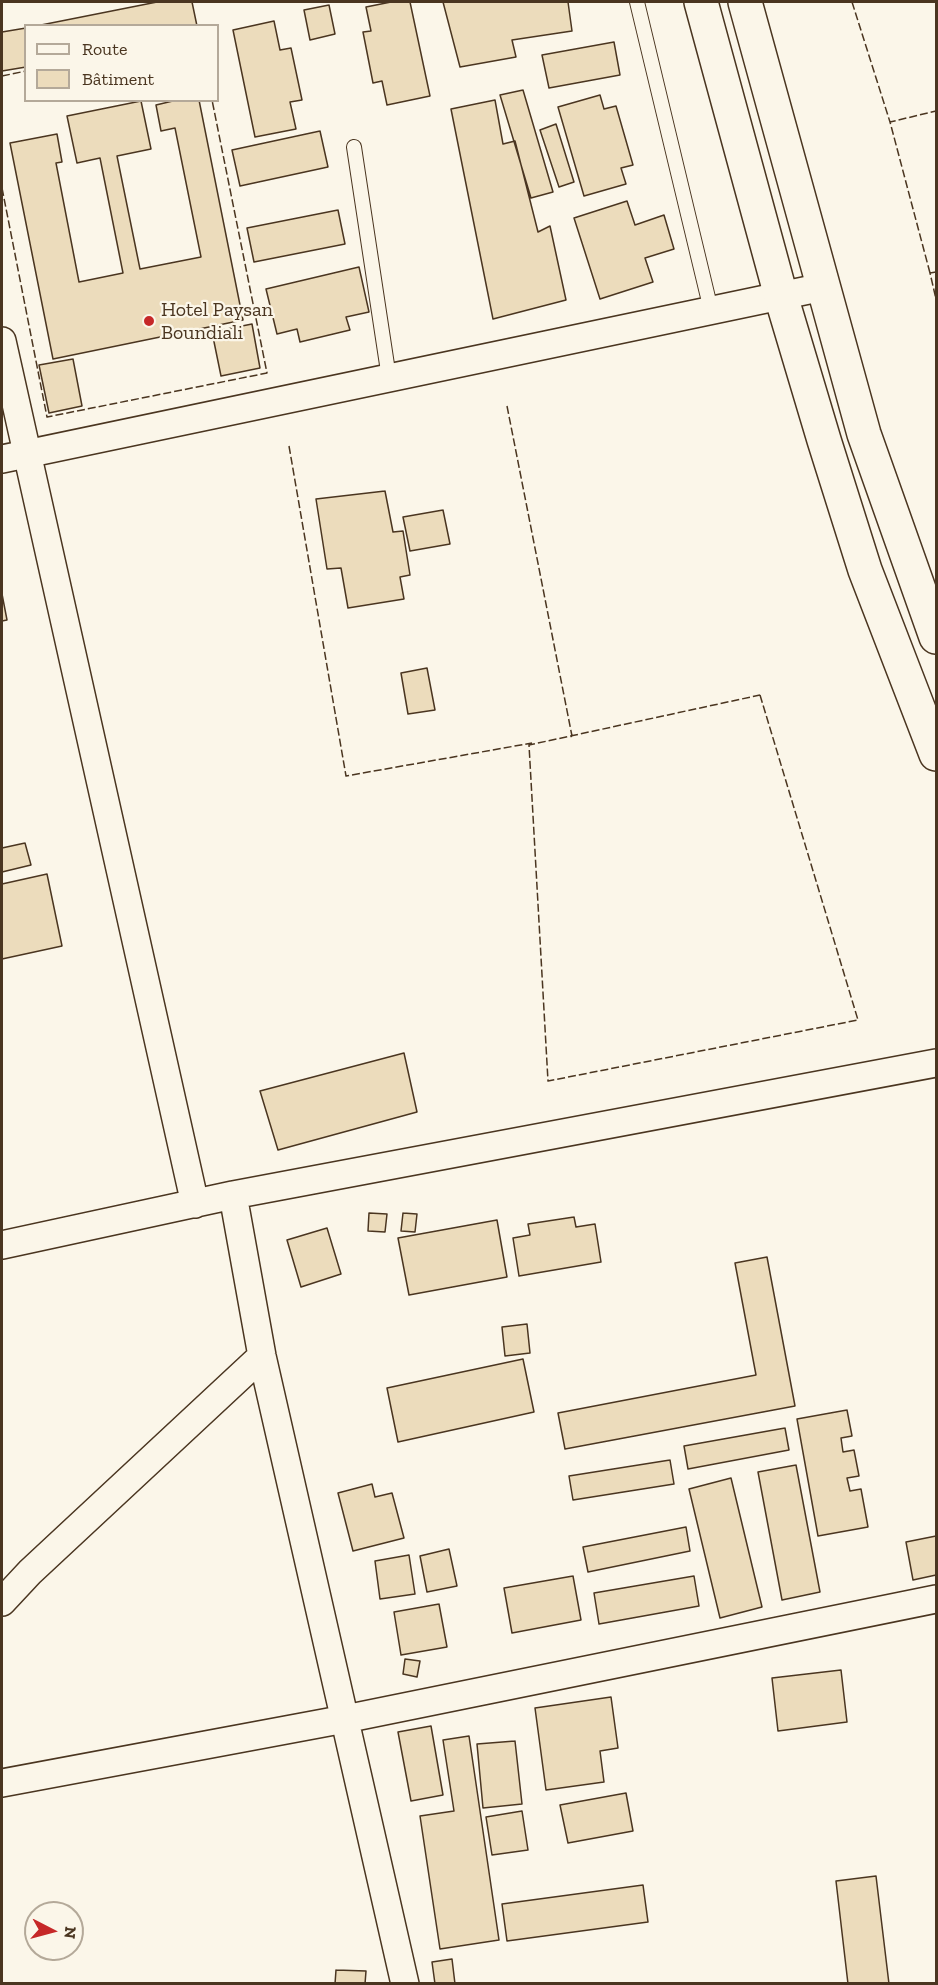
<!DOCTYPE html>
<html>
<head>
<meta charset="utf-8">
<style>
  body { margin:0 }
  #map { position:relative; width:938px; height:1985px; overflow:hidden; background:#fbf6e9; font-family:"Zilla Slab",serif }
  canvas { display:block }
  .frame { position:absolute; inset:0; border:3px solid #4a3520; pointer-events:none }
  .legend { position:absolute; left:24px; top:24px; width:195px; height:78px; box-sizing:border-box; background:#fbf6e9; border:2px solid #b4a999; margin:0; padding:8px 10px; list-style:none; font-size:18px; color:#4a3520 }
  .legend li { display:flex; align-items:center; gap:12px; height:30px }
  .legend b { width:30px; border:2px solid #b4a999 }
  .north { position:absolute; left:24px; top:1901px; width:60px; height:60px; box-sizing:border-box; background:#fbf6e9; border:2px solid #b4a999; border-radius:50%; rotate:96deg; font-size:16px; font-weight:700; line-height:24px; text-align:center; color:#4a3520 }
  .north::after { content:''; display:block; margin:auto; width:21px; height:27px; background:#c62828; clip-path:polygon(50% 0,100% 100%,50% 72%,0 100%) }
</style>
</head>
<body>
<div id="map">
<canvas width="938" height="1985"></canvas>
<div class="frame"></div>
<ul class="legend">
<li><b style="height:8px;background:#fbf6e9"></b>Route</li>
<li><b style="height:16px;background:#ecdcbc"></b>Bâtiment</li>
</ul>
<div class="north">N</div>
</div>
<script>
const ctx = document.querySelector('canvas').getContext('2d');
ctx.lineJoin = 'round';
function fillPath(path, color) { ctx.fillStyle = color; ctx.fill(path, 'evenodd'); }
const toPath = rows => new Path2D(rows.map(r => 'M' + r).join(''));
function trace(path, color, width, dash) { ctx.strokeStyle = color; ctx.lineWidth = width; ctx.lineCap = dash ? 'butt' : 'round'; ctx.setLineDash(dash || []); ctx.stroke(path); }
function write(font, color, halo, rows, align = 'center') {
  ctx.font = font + ' "Zilla Slab",serif'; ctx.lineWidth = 4.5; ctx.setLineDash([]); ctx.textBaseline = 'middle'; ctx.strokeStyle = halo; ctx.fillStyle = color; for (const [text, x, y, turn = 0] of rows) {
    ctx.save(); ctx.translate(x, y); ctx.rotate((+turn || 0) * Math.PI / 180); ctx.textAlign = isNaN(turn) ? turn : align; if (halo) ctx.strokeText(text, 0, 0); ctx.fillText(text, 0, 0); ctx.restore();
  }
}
const building = toPath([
  [157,2,192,2,197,26,36,26,157,2],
  [391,2,410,2,430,96,387,105,382,81,373,83,363,32,371,31,366,7,391,2],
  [443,2,568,2,572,31,512,40,516,57,460,67,443,2],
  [329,5,335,34,310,40,304,10,329,5],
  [274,21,280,50,291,48,302,100,290,102,296,129,255,137,233,30,274,21],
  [26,28,26,67,2,71,2,32,26,28],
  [614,42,620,75,549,88,542,55,614,42],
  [523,90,553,192,531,198,500,95,523,90],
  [600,95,604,109,616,106,633,165,621,168,626,184,584,196,558,107,600,95],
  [177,100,199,100,243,320,53,359,10,143,57,134,62,162,56,163,79,282,123,273,100,158,77,163,67,116,141,101,151,149,117,156,140,269,201,257,175,128,161,131,156,105,177,100],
  [495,100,503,144,515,141,538,232,550,226,566,300,493,319,451,109,495,100],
  [556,124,574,182,559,187,540,130,556,124],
  [320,131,328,167,240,186,232,150,320,131],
  [627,201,635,225,664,215,674,249,645,258,653,282,600,299,574,218,627,201],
  [338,210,345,244,254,262,247,228,338,210],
  [359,267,369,312,346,317,350,330,300,342,297,329,277,334,266,289,359,267],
  [252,324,260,368,221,376,212,332,252,324],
  [73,359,82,406,49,413,39,365,73,359],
  [385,491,393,532,403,531,410,575,400,577,404,599,348,608,341,568,327,569,316,499,385,491],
  [443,510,450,544,410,551,403,517,443,510],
  [2,594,7,620,2,621,2,594],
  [427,668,435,710,408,714,401,673,427,668],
  [25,843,31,865,2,872,2,848,25,843],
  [47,874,62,946,2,959,2,884,47,874],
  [404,1053,417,1112,278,1150,260,1091,404,1053],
  [369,1213,387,1214,385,1232,368,1231,369,1213],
  [403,1213,417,1214,415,1232,401,1231,403,1213],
  [574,1217,576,1227,595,1224,601,1262,519,1276,513,1238,530,1235,528,1224,574,1217],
  [497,1220,507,1277,409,1295,398,1238,497,1220],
  [327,1228,341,1274,301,1287,287,1240,327,1228],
  [767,1257,795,1406,565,1449,558,1413,756,1375,735,1263,767,1257],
  [527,1324,530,1353,505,1356,502,1327,527,1324],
  [523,1359,534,1412,398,1442,387,1388,523,1359],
  [847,1410,852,1436,841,1438,843,1452,854,1450,859,1476,847,1478,850,1491,861,1489,868,1527,818,1536,797,1419,847,1410],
  [785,1428,789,1450,688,1469,684,1446,785,1428],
  [670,1460,674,1484,573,1500,569,1476,670,1460],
  [796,1465,820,1592,782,1600,758,1472,796,1465],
  [731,1478,762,1607,720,1618,689,1489,731,1478],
  [372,1484,375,1497,392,1493,404,1538,353,1551,338,1493,372,1484],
  [686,1527,690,1551,588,1572,583,1547,686,1527],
  [936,1536,936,1575,913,1580,906,1542,936,1536],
  [449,1549,457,1586,427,1592,420,1556,449,1549],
  [409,1555,415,1594,380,1599,375,1561,409,1555],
  [573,1576,581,1620,512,1633,504,1588,573,1576],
  [694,1576,699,1606,599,1624,594,1593,694,1576],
  [439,1604,447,1647,401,1655,394,1612,439,1604],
  [405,1659,420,1661,417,1677,403,1674,405,1659],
  [841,1670,847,1722,778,1731,772,1678,841,1670],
  [611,1697,618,1748,600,1751,604,1782,546,1790,535,1708,611,1697],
  [431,1726,443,1795,411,1801,398,1732,431,1726],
  [469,1736,499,1940,440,1949,420,1816,454,1811,443,1740,469,1736],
  [515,1741,522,1804,483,1808,477,1744,515,1741],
  [626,1793,633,1831,568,1843,560,1805,626,1793],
  [522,1811,528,1850,492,1855,486,1817,522,1811],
  [876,1876,889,1984,848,1984,836,1881,876,1876],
  [643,1885,648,1922,507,1941,502,1904,643,1885],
  [452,1959,455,1984,435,1984,432,1962,452,1959],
  [336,1970,366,1971,365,1984,335,1984,336,1970]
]);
fillPath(building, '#ecdcbc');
trace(building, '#4a3520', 1.5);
const service = toPath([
  [637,2,711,310],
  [354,147,389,378]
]);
const minor = toPath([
  [2,341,195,1204],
  [2,459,823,287],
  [233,1195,262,1356,405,1984],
  [2,1245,233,1195,936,1063],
  [2,1602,30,1572,262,1356],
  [2,1783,345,1719,936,1599]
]);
const primary = toPath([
  [701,2,781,296,824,440,865,570,936,754],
  [745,2,864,434,936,637]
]);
trace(service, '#4a3520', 16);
trace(minor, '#4a3520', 30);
trace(primary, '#4a3520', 36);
trace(service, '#fbf6e9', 14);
trace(minor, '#fbf6e9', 27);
trace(primary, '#fbf6e9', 33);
trace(toPath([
  [852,2,890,122],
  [2,76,26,71],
  [2,188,47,417,267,373,212,100],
  [936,272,930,273,936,299],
  [930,273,890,122,936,111],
  [507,406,572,736,570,737],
  [289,446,346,776,532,743],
  [760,695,858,1020,548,1081,529,745,760,695]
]), '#4a3520', 1.5, [8, 3]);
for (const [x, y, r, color] of [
  [149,321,6,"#c62828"]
]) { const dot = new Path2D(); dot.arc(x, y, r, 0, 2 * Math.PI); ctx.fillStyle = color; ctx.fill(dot); trace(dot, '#fbf6e9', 2); }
write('20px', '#4a3520', '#fbf6e9', [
  ["Hotel Paysan",161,310],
  ["Boundiali",161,333]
], 'left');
</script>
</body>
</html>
